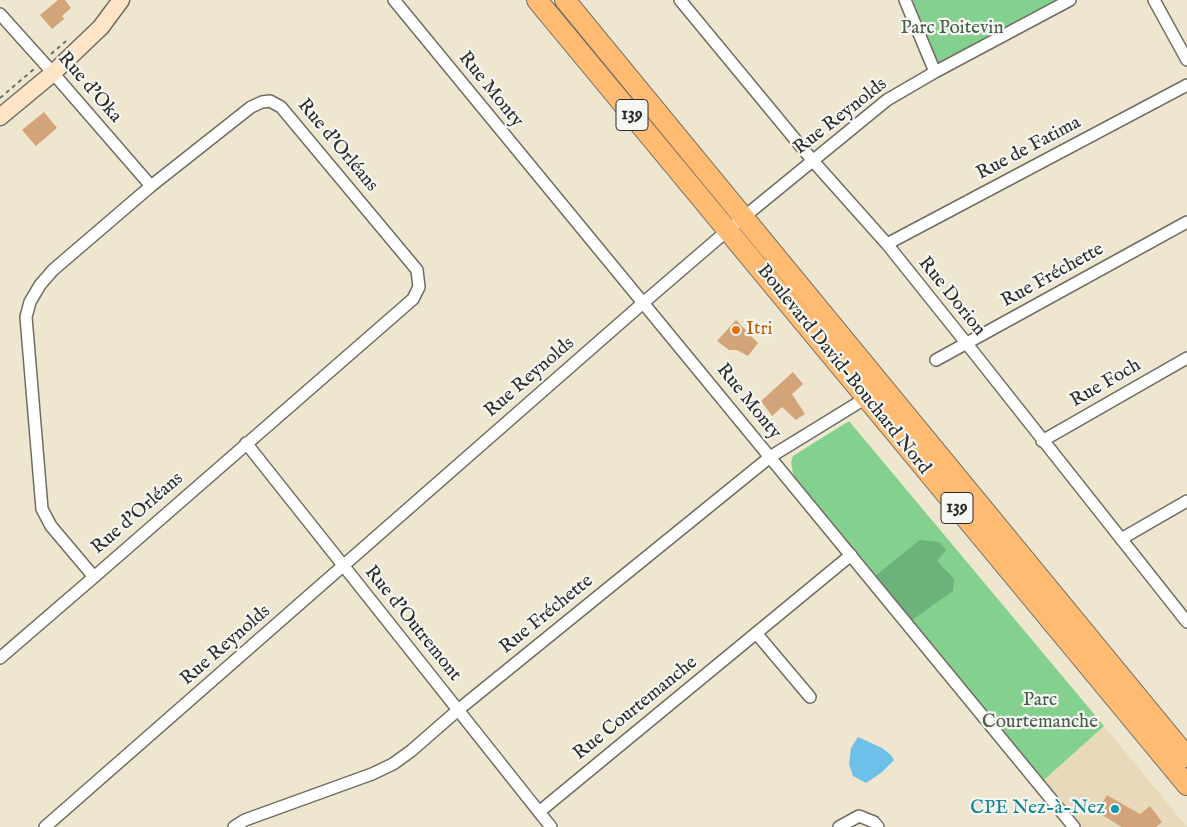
<!DOCTYPE html>
<html>
<head>
<meta charset="utf-8">
<style>
  body { margin:0 }
  canvas { display:block; background:#eee6ce }
</style>
</head>
<body>
<canvas width="1187" height="827"></canvas>
<script>
const ctx = document.querySelector('canvas').getContext('2d');
ctx.lineJoin = 'round';
function fillPath(path, color) { ctx.fillStyle = color; ctx.fill(path, 'evenodd'); }
const toPath = rows => new Path2D(rows.map(r => 'M' + r).join(''));
function trace(path, color, width, dash) { ctx.strokeStyle = color; ctx.lineWidth = width; ctx.lineCap = dash ? 'butt' : 'round'; ctx.setLineDash(dash || []); ctx.stroke(path); }
function write(font, color, halo, rows, align = 'center') {
  ctx.font = font + ' "IM FELL English",serif'; ctx.lineWidth = 4.5; ctx.setLineDash([]); ctx.textBaseline = 'middle'; ctx.strokeStyle = halo; ctx.fillStyle = color; for (const [text, x, y, turn = 0] of rows) {
    ctx.save(); ctx.translate(x, y); ctx.rotate((+turn || 0) * Math.PI / 180); ctx.textAlign = isNaN(turn) ? turn : align; if (halo) ctx.strokeText(text, 0, 0); ctx.fillText(text, 0, 0); ctx.restore();
  }
}
fillPath(toPath([
  [1104,726,1187,827,1083,827,1044,780]
]), '#e8d9ba');
fillPath(toPath([
  [909,0,1063,0,936,72],
  [849,421,1104,726,1044,780,800,488,793,474,791,462,793,456]
]), '#84d18f');
fillPath(toPath([
  [920,540,939,542,946,550,937,561,954,579,953,591,912,620,875,576]
]), '#6bb37a');
fillPath(toPath([
  [858,737,882,748,891,755,894,760,881,773,866,783,853,776,849,764,851,748]
]), '#6dc0e9');
fillPath(toPath([
  [58,0,65,0,71,8,62,16,64,19,52,29,40,15],
  [44,112,57,128,36,146,22,130],
  [736,320,758,343,748,356,737,350,729,350,717,341],
  [793,372,803,384,792,394,805,414,796,420,782,407,772,416,761,401],
  [1107,795,1140,814,1150,806,1162,822,1156,827,1122,827,1097,812]
]), '#d3a479');
const street = toPath([
  [394,0,1074,827],
  [680,0,813,161,887,244,967,344,1187,622],
  [905,0,935,72],
  [1154,0,1187,60],
  [0,14,53,73,151,186],
  [887,244,1187,85],
  [936,360,1187,222],
  [1042,441,1187,358],
  [246,443,551,827],
  [1121,539,1187,501],
  [756,633,810,697],
  [0,658,94,577,413,299,419,287,417,270,281,107,270,101,262,102,251,107,151,186,53,270,40,285,30,302,26,317,42,509,51,526,94,577],
  [539,812,851,555],
  [45,827,643,303,728,230,887,100,935,72,1070,0],
  [234,827,245,820,372,774,393,764,411,751,458,710,770,457,866,398],
  [839,827,859,816,874,822,878,827]
]);
const secondary = toPath([
  [0,117,53,73,101,27,121,0]
]);
const highway = toPath([
  [537,0,1187,785],
  [565,0,1187,757]
]);
trace(street, '#6f6c64', 14);
trace(secondary, '#6f6c64', 19);
trace(highway, '#6f6c64', 22);
trace(toPath([
  [51,54,66,41],
  [0,98,34,69]
]), '#6f6c64', 2, [4, 4]);
trace(street, '#fff', 11);
trace(secondary, '#ffe4c6', 16);
trace(highway, '#ffbb71', 20);
for (const [x, y, r, color] of [
  [736,330,5,"#e8710a"],
  [1115,809,5,"#0f9aa8"]
]) { const dot = new Path2D(); dot.arc(x, y, r, 0, 2 * Math.PI); ctx.fillStyle = color; ctx.fill(dot); trace(dot, '#f6f6f2', 2); }
for (const [x, y, w] of [
  [632,115,32],
  [957,508,32]
]) { const box = new Path2D(); box.roundRect(x - w / 2, y - 15.5, w, 31, 4); ctx.fillStyle = '#f6f6f2'; ctx.fill(box); trace(box, '#2b2b2b', 1); }
write('bold 18px', '#2b2b2b', null, [
  ["139",632,115],
  ["139",957,508]
]);
write('19px', '#465d49', '#f6f6f2', [
  ["Parc Poitevin",952,29],
  ["Parc",1040,701],
  ["Courtemanche",1040,723]
]);
write('19px', '#2b2b2b', '#f6f6f2', [
  ["Rue d'Oka",89,88,49],
  ["Rue Monty",490,90,51],
  ["Rue Reynolds",841,117,-38],
  ["Rue d'Orléans",337,146,50],
  ["Rue de Fatima",1029,149,-28],
  ["Rue Fréchette",1053,276,-29],
  ["Rue Dorion",951,297,51],
  ["Boulevard David-Bouchard Nord",843,370,51],
  ["Rue Reynolds",530,378,-41],
  ["Rue Foch",1106,384,-30],
  ["Rue Monty",748,402,51],
  ["Rue d'Orléans",138,514,-41],
  ["Rue Fréchette",547,615,-39],
  ["Rue d'Outremont",412,624,51],
  ["Rue Reynolds",226,646,-41],
  ["Rue Courtemanche",636,709,-39]
]);
write('19px', '#c56008', '#f6f6f2', [
  ["Itri",746,330]
], 'left');
write('19px', '#0d838f', '#f6f6f2', [
  ["CPE Nez-à-Nez",1105,809]
], 'right');
</script>
</body>
</html>
